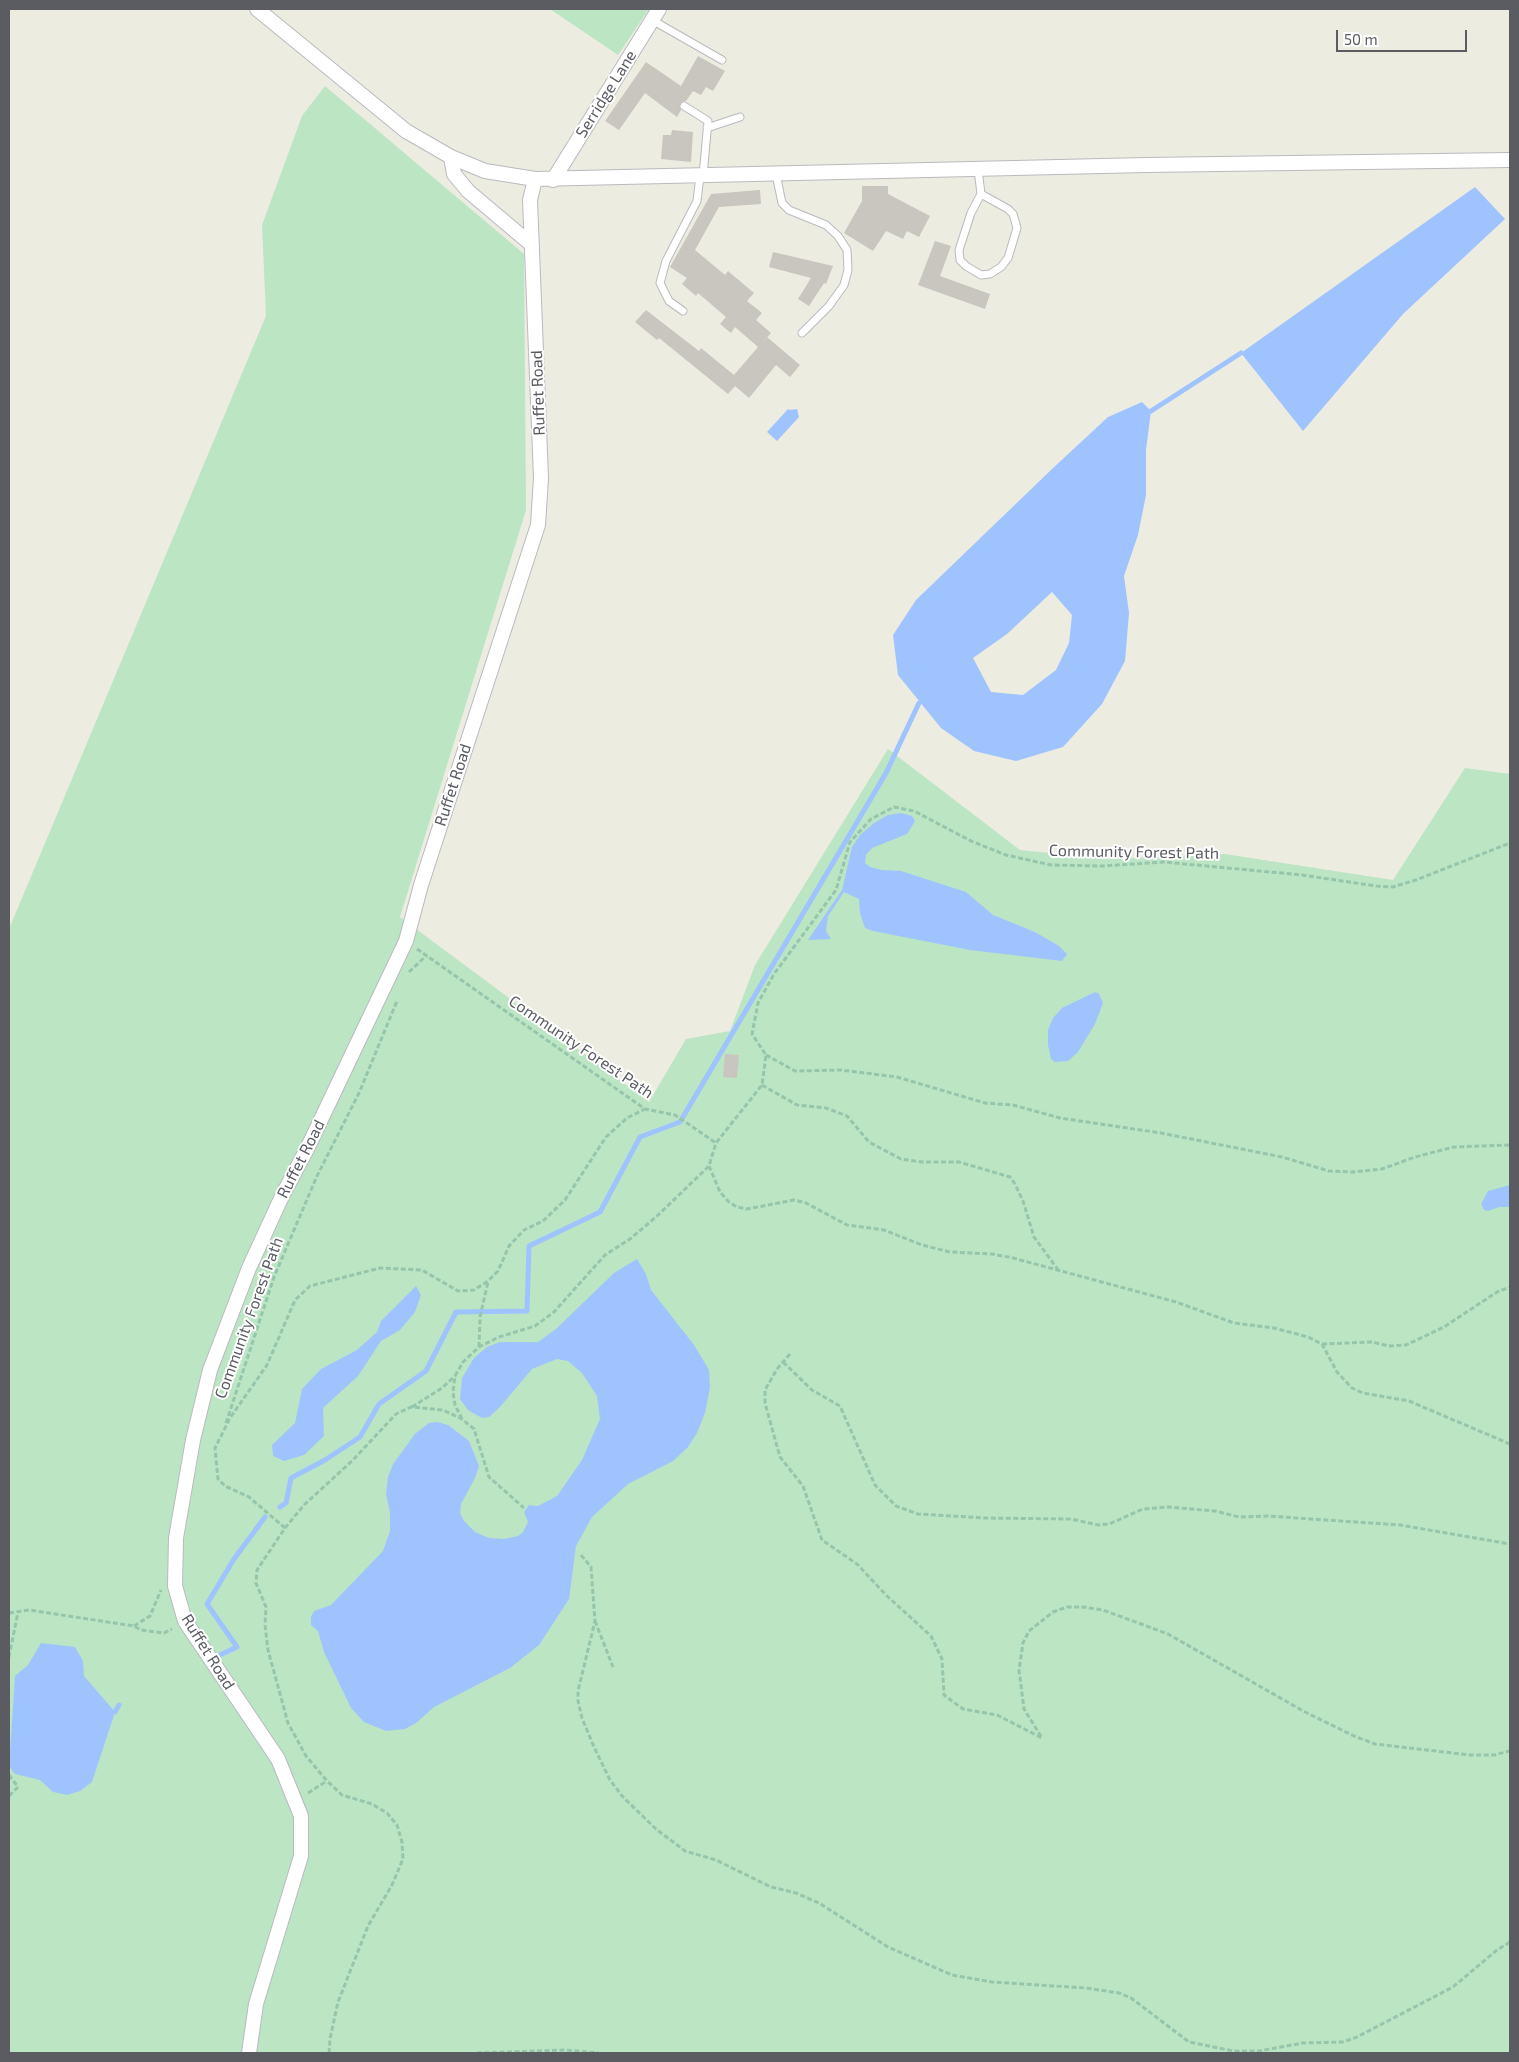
<!DOCTYPE html>
<html>
<head>
<meta charset="utf-8">
<style>
  body { margin:0 }
  #map { position:relative; width:1519px; height:2062px; overflow:hidden; background:#edece1; font-family:"Exo 2",sans-serif }
  canvas { display:block }
  .frame { position:absolute; inset:0; border:10px solid #5a5c62; pointer-events:none }
  .scale { position:absolute; left:1336px; top:30px; width:131px; height:22px; box-sizing:border-box; border:2px solid #5a5c62; border-top:0; padding-left:6px; font-size:15px; line-height:18px; white-space:nowrap; color:#5a5c62; -webkit-text-stroke:4px #fff; paint-order:stroke }
</style>
</head>
<body>
<div id="map">
<canvas width="1519" height="2062"></canvas>
<div class="frame"></div>
<div class="scale">50 m</div>
</div>
<script>
const ctx = document.querySelector('canvas').getContext('2d');
ctx.lineJoin = 'round';
function fillPath(path, color) { ctx.fillStyle = color; ctx.fill(path, 'evenodd'); }
const toPath = rows => new Path2D(rows.map(r => 'M' + r).join(''));
function trace(path, color, width, dash) { ctx.strokeStyle = color; ctx.lineWidth = width; ctx.lineCap = dash ? 'butt' : 'round'; ctx.setLineDash(dash || []); ctx.stroke(path); }
function write(font, color, halo, rows, align = 'center') {
  ctx.font = font + ' "Exo 2",sans-serif'; ctx.lineWidth = 4; ctx.setLineDash([]); ctx.textBaseline = 'middle'; ctx.strokeStyle = halo; ctx.fillStyle = color; for (const [text, x, y, turn = 0] of rows) {
    ctx.save(); ctx.translate(x, y); ctx.rotate((+turn || 0) * Math.PI / 180); ctx.textAlign = isNaN(turn) ? turn : align; if (halo) ctx.strokeText(text, 0, 0); ctx.fillText(text, 0, 0); ctx.restore();
  }
}
fillPath(toPath([
  [550,9,649,9,618,55],
  [325,86,524,254,526,510,400,917,649,1102,686,1039,730,1031,755,965,888,749,1020,850,1111,859,1225,854,1393,880,1465,768,1510,774,1510,2053,9,2053,9,929,266,316,262,225,302,116]
]), '#bce5c4');
fillPath(toPath([
  [1475,187,1505,219,1403,314,1303,431,1241,353],
  [1142,402,1151,411,1146,450,1146,495,1138,535,1124,576,1129,613,1125,661,1102,704,1063,747,1016,761,974,751,941,728,898,675,893,635,916,600,1052,469,1108,417],
  [1052,592,1072,615,1069,643,1056,670,1023,695,991,692,973,658,1007,634],
  [788,409,790,410,797,409,799,417,777,441,767,432],
  [901,813,912,816,915,821,912,826,907,834,872,848,866,855,865,863,870,867,882,870,901,871,966,892,993,915,1035,932,1059,946,1067,954,1062,961,970,950,873,931,865,928,860,913,859,899,844,892,828,916,826,931,831,939,808,940,842,890,852,847,860,835,874,823,888,815],
  [1095,992,1099,994,1103,1003,1095,1024,1078,1052,1068,1061,1055,1062,1051,1059,1048,1045,1048,1030,1053,1018,1062,1008],
  [1510,1185,1510,1207,1499,1207,1488,1211,1484,1210,1481,1204,1488,1191],
  [637,1259,646,1274,651,1290,694,1345,709,1370,710,1387,705,1413,697,1433,688,1447,673,1461,628,1484,592,1517,576,1546,569,1599,539,1645,510,1668,434,1707,416,1723,405,1729,386,1731,364,1722,351,1708,324,1652,318,1631,311,1625,311,1617,314,1611,331,1605,383,1551,390,1531,390,1513,386,1494,388,1477,393,1464,415,1434,429,1423,437,1422,448,1425,469,1441,479,1466,475,1478,461,1504,460,1513,464,1521,475,1532,489,1538,504,1539,518,1536,523,1532,528,1522,524,1512,529,1505,538,1506,557,1496,582,1460,600,1419,597,1396,582,1373,568,1361,557,1359,532,1369,500,1407,489,1417,482,1418,468,1410,460,1399,462,1378,474,1358,487,1347,500,1342,538,1342,556,1329,614,1273],
  [416,1286,421,1295,415,1312,400,1330,381,1341,358,1376,323,1408,324,1436,304,1455,284,1461,273,1456,272,1445,295,1423,302,1389,321,1369,357,1350,377,1332,381,1321],
  [41,1643,75,1647,83,1661,84,1676,115,1712,92,1782,80,1791,67,1795,53,1792,40,1780,15,1774,9,1766,15,1676,28,1665]
]), '#9fc3ff');
trace(toPath([
  [1151,411,1241,353],
  [280,1507,286,1503,291,1478,325,1460,360,1437,379,1404,426,1371,456,1312,527,1311,529,1246,600,1212,640,1137,680,1122,886,773,919,703],
  [220,1655,237,1647,207,1604,234,1559,265,1517],
  [115,1712,119,1705]
]), '#9fc3ff', 5);
fillPath(toPath([
  [698,56,725,71,713,91,706,87,701,95,693,91,686,101,680,103,681,110,677,117,645,93,619,130,605,121,646,62,681,86],
  [672,130,693,132,691,162,661,159,663,135,671,135],
  [862,186,888,186,888,194,930,216,919,237,907,231,903,239,886,231,873,251,844,233,862,201],
  [760,190,761,204,719,207,695,250,725,275,728,271,754,293,747,301,762,313,756,320,771,333,762,343,767,337,800,365,790,377,776,365,749,398,735,386,728,394,659,338,657,340,635,322,646,310,699,351,701,348,734,375,758,347,735,327,731,333,720,324,726,317,698,293,696,296,682,284,687,278,670,267,711,194],
  [935,241,951,246,940,276,990,294,985,309,918,285],
  [773,252,833,266,826,284,824,283,809,306,798,299,811,278,769,267],
  [725,1054,739,1055,737,1078,723,1077]
]), '#c8c6be');
const lane = toPath([
  [652,20,722,60],
  [684,106,708,121,703,176],
  [707,128,740,117],
  [978,169,981,194,971,213,959,250,960,260,966,266,981,275,990,274,1001,267,1008,258,1017,228,1013,214,1008,209,981,194],
  [776,174,782,203,789,210,826,225,838,236,847,250,848,270,844,285,829,306,802,333],
  [683,311,669,301,660,283,666,261,697,201,700,176]
]);
const street = toPath([
  [257,9,406,131,451,157,485,171,535,179,1146,165,1510,160],
  [451,157,454,174,468,191,532,245],
  [553,180,659,9],
  [249,2053,256,2004,301,1856,301,1816,278,1759,185,1621,175,1586,176,1538,193,1440,210,1370,249,1268,283,1194,307,1149,406,941,421,885,538,525,541,478,530,200,535,179]
]);
trace(lane, '#b9bac0', 9);
trace(street, '#b9bac0', 16);
trace(toPath([
  [417,949,645,1109,675,1115,716,1143],
  [409,972,427,955],
  [766,1055,795,1071,841,1070,897,1077,985,1103,1013,1105,1060,1118,1161,1133,1282,1157,1329,1171,1352,1172,1382,1169,1415,1157,1454,1147,1510,1145],
  [762,1085,797,1105,826,1108,847,1116,869,1142,901,1159,922,1162,959,1162,1010,1177,1015,1184,1023,1201,1034,1237,1059,1271],
  [709,1166,720,1192,729,1202,737,1207,747,1209,794,1200,806,1203,847,1225,884,1230,922,1245,950,1252,992,1254,1013,1258,1176,1302,1234,1323,1274,1328,1308,1337,1322,1344,1337,1372,1352,1388,1363,1393,1409,1401,1510,1444],
  [1322,1344,1372,1342,1389,1346,1406,1345,1444,1327,1497,1292,1510,1287],
  [479,1347,480,1317,488,1282],
  [790,1354,777,1369,765,1390,765,1403,780,1457,803,1486,822,1540,857,1564,887,1596,931,1636,942,1659,944,1695,963,1709,997,1715,1042,1738,1024,1709,1019,1670,1023,1643,1029,1631,1053,1612,1067,1607,1083,1607,1103,1610,1168,1634,1305,1712,1354,1736,1375,1744,1470,1755,1494,1755,1510,1751],
  [783,1362,812,1390,840,1406,875,1485,896,1506,918,1514,985,1518,1071,1519,1098,1525,1109,1524,1143,1509,1168,1507,1215,1511,1239,1517,1267,1516,1400,1525,1510,1544],
  [412,1407,442,1388,455,1376],
  [462,1419,455,1405,453,1392,455,1376,463,1362,479,1347,499,1337,535,1326,554,1312,605,1255,630,1239,656,1217,709,1166,716,1143,762,1085,766,1055,752,1034,758,1003,774,974,836,890,850,842,871,819,894,807,914,811,971,841,1006,855,1051,865,1102,866,1164,862,1302,875,1376,886,1393,887,1416,880,1510,843],
  [226,1423,274,1277,317,1176,359,1093,397,1001],
  [285,1528,249,1497,225,1486,218,1479,215,1448,230,1418,267,1365,295,1300,310,1286,380,1268,422,1270,458,1291,474,1290,488,1281,498,1271,509,1246,524,1230,543,1221,565,1200,606,1137,627,1118,645,1109],
  [581,1555,591,1567,595,1621,578,1691,578,1701,582,1718,594,1747,610,1780,623,1797,656,1829,685,1851,716,1860,771,1887,796,1893,819,1903,888,1947,952,1975,992,1982,1086,1988,1119,1993,1131,1998,1189,2042,1233,2051,1259,2051,1303,2043,1343,2042,1357,2037,1453,1987,1497,1950,1510,1942],
  [9,1613,29,1610,134,1626,141,1630,164,1633,172,1629],
  [595,1621,613,1667],
  [134,1626,150,1616,161,1590],
  [9,1657,18,1612],
  [9,1775,18,1787,9,1796],
  [308,1793,327,1781],
  [329,2053,330,2039,338,2002,368,1926,392,1885,403,1859,402,1842,397,1825,387,1813,372,1804,342,1795,327,1781,306,1756,288,1723,268,1650,265,1625,266,1607,256,1583,257,1570,285,1528,304,1505,353,1460,396,1414,411,1407,443,1410,462,1419,474,1429,489,1477,524,1508],
  [477,2053,565,2050,599,2053]
]), '#95c6ac', 3, [5, 2.5]);
trace(lane, '#fff', 7);
trace(street, '#fff', 14);
write('16px', '#5a5c62', '#fff', [
  ["Serridge Lane",606,94,-58],
  ["Ruffet Road",538,393,-92],
  ["Ruffet Road",453,785,-72],
  ["Community Forest Path",1134,852,1],
  ["Community Forest Path",581,1047,34],
  ["Ruffet Road",301,1159,-63],
  ["Community Forest Path",249,1318,-70],
  ["Ruffet Road",208,1652,58]
]);
</script>
</body>
</html>
